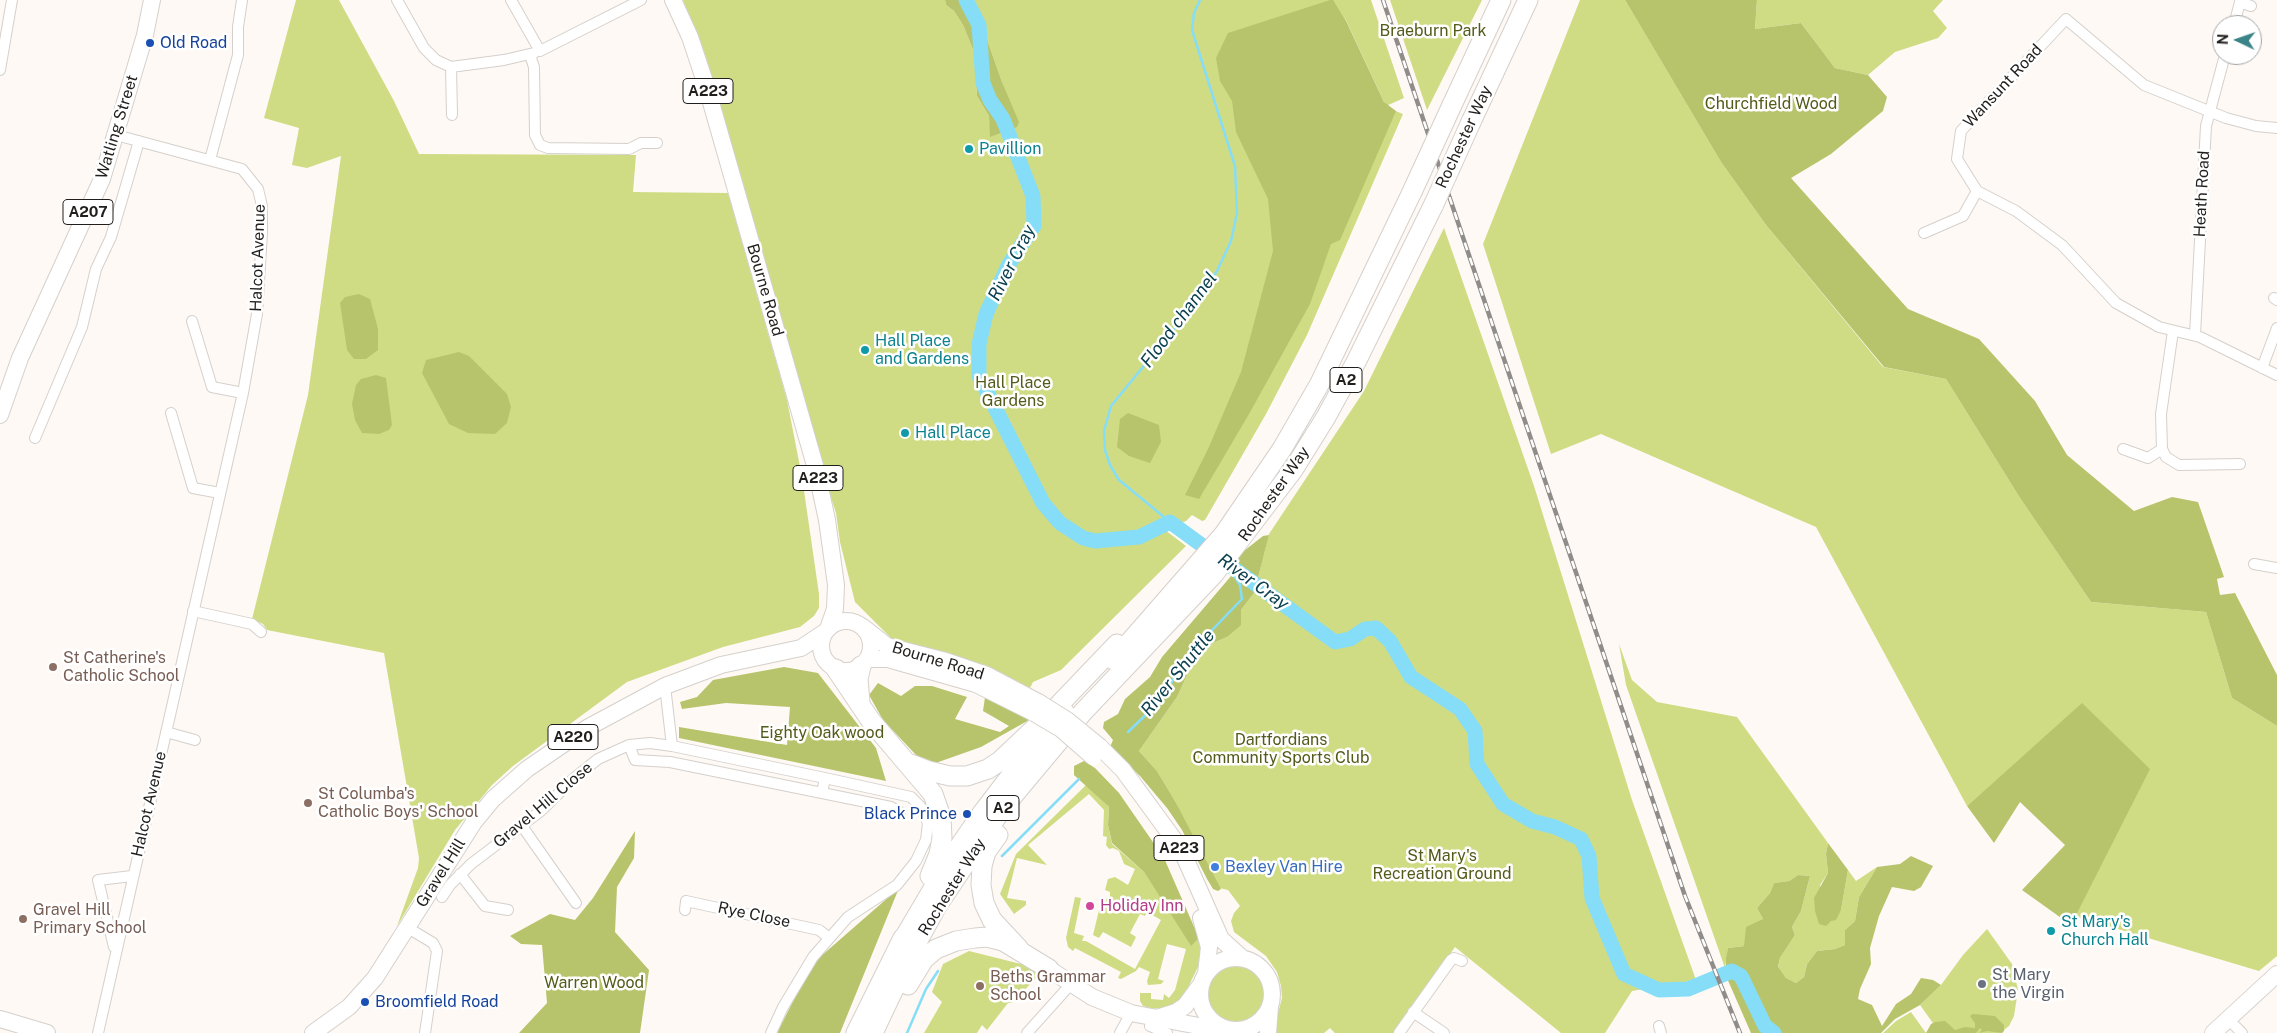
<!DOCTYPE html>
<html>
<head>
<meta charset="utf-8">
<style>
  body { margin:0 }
  #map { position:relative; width:2277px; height:1033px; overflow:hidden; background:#fef9f4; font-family:"Public Sans",sans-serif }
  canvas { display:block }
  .north { position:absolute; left:2212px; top:15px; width:50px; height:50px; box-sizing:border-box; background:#fff; border:1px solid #a6a5a5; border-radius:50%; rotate:273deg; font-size:14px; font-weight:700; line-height:20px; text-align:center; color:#211f1d }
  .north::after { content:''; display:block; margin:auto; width:18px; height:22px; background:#3b8387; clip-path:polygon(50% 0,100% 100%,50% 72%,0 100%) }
</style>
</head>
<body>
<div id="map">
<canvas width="2277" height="1033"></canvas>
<div class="north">N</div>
</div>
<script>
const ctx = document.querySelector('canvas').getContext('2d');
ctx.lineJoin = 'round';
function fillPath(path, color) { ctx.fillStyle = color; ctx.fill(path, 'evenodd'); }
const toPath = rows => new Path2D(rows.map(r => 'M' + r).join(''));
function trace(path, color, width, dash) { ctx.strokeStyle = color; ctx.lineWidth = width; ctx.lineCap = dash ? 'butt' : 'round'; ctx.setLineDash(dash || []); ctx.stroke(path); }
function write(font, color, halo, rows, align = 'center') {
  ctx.font = font + ' "Public Sans",sans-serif'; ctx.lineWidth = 5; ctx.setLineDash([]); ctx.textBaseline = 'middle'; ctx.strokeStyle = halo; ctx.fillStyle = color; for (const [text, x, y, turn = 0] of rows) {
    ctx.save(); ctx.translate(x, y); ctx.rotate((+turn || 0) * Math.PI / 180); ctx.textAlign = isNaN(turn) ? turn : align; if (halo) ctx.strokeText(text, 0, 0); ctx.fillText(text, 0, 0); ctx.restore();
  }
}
fillPath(toPath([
  [296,0,339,0,394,101,419,154,636,155,633,192,728,193,787,400,802,477,819,594,819,608,814,616,800,627,723,647,627,682,513,766,492,785,455,830,397,926,418,868,419,858,384,653,267,630,263,624,252,619,308,395,341,156,307,168,292,165,299,128,264,118],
  [683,0,945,0,946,5,954,11,963,25,974,52,977,96,989,116,991,137,1009,102,973,0,1371,0,1404,98,1386,106,1344,16,1376,98,1383,106,1403,114,1307,335,1266,414,1205,520,1202,521,1192,515,1186,521,1165,530,1186,546,1061,670,1033,682,1030,688,1010,678,891,638,855,602,840,542,836,513,799,398,706,57],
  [1390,0,1482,0,1427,110],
  [1580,0,1625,0,1721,162,1766,225,1883,367,1946,379,2020,498,2091,602,2206,612,2232,698,2277,726,2277,956,2259,971,2074,916,2082,704,1967,806,1816,527,1601,434,1551,454,1483,244],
  [1757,0,1943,0,1933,11,1947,28,1938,38,1895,52,1868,75,1835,68,1801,23,1755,29],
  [1444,228,1534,486,1632,800,1696,980,1632,991,1605,1033,1561,1033,1455,947,1394,1033,1335,1033,1330,1028,1324,1033,1277,1033,1277,1017,1282,998,1281,986,1277,972,1266,956,1234,932,1231,921,1234,913,1240,906,1228,890,1215,887,1175,801,1157,771,1139,751,1177,697,1195,658,1213,643,1227,637,1241,610,1254,593,1269,534,1364,391],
  [1619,644,1632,680,1657,702,1737,717,1828,843,1826,854,1828,873,1820,885,1831,921,1841,910,1848,870,1856,881,1877,867,1859,897,1855,921,1845,930,1845,945,1835,949,1817,951,1807,964,1804,977,1796,983,1786,978,1778,968,1780,958,1795,935,1792,927,1801,911,1810,876,1798,875,1789,881,1774,883,1770,893,1757,908,1763,919,1744,946,1728,948,1725,968,1626,685],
  [1086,785,1109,807,1108,825,1112,844,1144,872,1191,945,1199,938,1201,952,1198,967,1180,1004,1163,1009,1150,1008,1143,1006,1140,1001,1140,993,1151,993,1151,999,1163,1000,1164,994,1169,998,1175,990,1186,949,1167,944,1158,979,1164,981,1161,984,1148,985,1147,981,1150,972,1139,967,1136,971,1121,979,1118,978,1121,972,1075,948,1073,951,1068,947,1066,938,1075,897,1081,898,1074,933,1084,936,1082,941,1086,941,1135,969,1161,920,1147,912,1145,916,1140,914,1130,933,1136,937,1131,947,1103,932,1099,938,1093,935,1100,906,1104,907,1106,899,1110,897,1110,892,1105,890,1108,879,1115,877,1128,885,1135,869,1124,864,1119,851,1113,848,1109,849,1106,845,1107,837,1103,836,1104,810,1089,794,1028,845,1047,865,1017,858,1007,898,1026,901,1026,905,1014,914,1000,894,1016,854],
  [1987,929,2012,964,2018,990,2014,1016,2009,1026,2000,1033,1940,1033,1920,1005,1941,985,1963,955],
  [969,951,1021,964,1040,974,1012,1003,1008,1003,987,1030,982,1025,977,1033,924,1033,942,1002,932,992,943,964],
  '1206 994a30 30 0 1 1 60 0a30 30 0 1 1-60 0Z',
  [1911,1012,1926,1033,1883,1033,1896,1021]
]), '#d0dc84');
fillPath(toPath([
  [945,0,973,0,1002,82,1019,122,1017,127,990,137,989,116,977,96,974,52,963,25,954,11,946,5],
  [1330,0,1333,0,1347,23,1384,102,1396,111,1340,240,1331,244,1310,304,1249,414,1199,499,1185,495,1208,449,1241,372,1273,251,1268,199,1236,132,1232,101,1220,81,1216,58,1228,33],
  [1625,0,1757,0,1755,29,1801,23,1835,68,1868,75,1887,97,1883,111,1831,154,1791,178,1908,309,1979,339,2035,401,2067,455,2134,511,2172,497,2198,502,2224,577,2217,579,2220,595,2235,593,2277,675,2277,726,2232,698,2206,612,2091,602,2020,498,1946,379,1884,367,1766,225,1721,162],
  [359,294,370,299,378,329,378,350,366,359,354,359,347,350,340,303,345,297],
  [459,352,469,356,507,394,511,407,507,423,495,434,468,433,449,424,422,373,426,360],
  [376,375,386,378,392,425,389,430,379,434,362,433,355,420,352,404,356,385,361,379],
  [1128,413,1159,425,1161,442,1150,463,1129,456,1117,447,1120,419],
  [1269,535,1254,593,1241,610,1241,625,1227,637,1213,643,1195,658,1177,697,1139,751,1157,771,1175,801,1221,889,1218,891,1213,889,1207,879,1182,830,1167,808,1140,776,1110,747,1113,740,1103,728,1104,722,1118,714,1125,699,1150,677,1162,657,1237,569,1236,563,1240,554,1263,536],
  [784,667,818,673,876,748,886,781,679,738,679,727,787,745,790,707,726,703,682,709,680,702,697,697,713,680],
  [878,683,901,696,915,686,932,686,967,697,955,719,1000,732,1009,726,983,711,985,697,1029,720,981,747,930,765,917,756,883,720,869,695],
  [2082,703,2150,769,2071,925,2022,890,2065,845,2020,802,1994,843,1967,806],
  [1084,761,1095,768,1119,793,1164,858,1199,938,1191,946,1144,872,1112,843,1108,825,1109,807,1074,775,1074,766],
  [635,831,634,858,617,887,615,932,649,970,640,1033,519,1033,547,1003,542,945,521,944,510,936,550,914,575,920,593,898],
  [1828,843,1848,870,1841,910,1836,920,1831,921,1826,926,1819,924,1815,911,1814,898,1828,873,1826,854],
  [1911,856,1933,866,1921,887,1914,891,1892,887,1879,916,1870,948,1871,964,1860,989,1858,999,1872,1005,1882,1026,1896,1004,1911,994,1921,978,1933,980,1941,985,1920,1005,1895,1019,1881,1033,1751,1033,1726,976,1726,958,1728,948,1744,946,1746,927,1763,919,1757,908,1770,893,1774,883,1789,881,1798,875,1810,876,1801,911,1792,927,1795,935,1780,958,1778,967,1786,978,1796,983,1804,977,1807,964,1817,951,1835,949,1845,945,1845,930,1855,921,1859,897,1877,867,1900,864],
  [899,888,840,1033,777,1033,812,964],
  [1973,1014,1995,1016,2004,1025,2004,1031,2002,1033,1987,1031,1979,1033,1982,1030,1980,1028,1976,1033,1926,1033,1931,1024,1935,1022,1945,1021,1955,1030,1965,1027,1975,1028,1975,1023,1970,1016]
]), '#b8c46b');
trace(toPath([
  [1170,522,1119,480,1110,465,1105,450,1104,431,1111,406,1192,307,1217,271,1231,241,1237,213,1235,166,1192,30,1194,13,1200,0],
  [1128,732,1160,701,1188,655,1242,599,1240,585,1229,567],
  [1002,856,1079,779],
  [907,1033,926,989,938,971]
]), '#86ddf7', 2.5);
trace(toPath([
  [966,0,979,25,983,83,990,100,1003,119,1033,196,1034,226,1009,264,986,314,979,344,979,376,1043,503,1060,523,1083,538,1095,541,1139,537,1170,522,1335,642,1350,639,1365,629,1376,628,1390,641,1411,677,1460,709,1475,731,1477,764,1503,804,1532,821,1555,827,1581,839,1589,856,1592,898,1624,974,1659,990,1688,989,1732,971,1741,976,1765,1026,1774,1033]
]), '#86ddf7', 15);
const street = toPath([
  [397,0,424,48,436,60,451,67],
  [511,0,540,51,641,0],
  [2234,25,2240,2,2251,6],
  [530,55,534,67,535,135,540,145,548,148,629,149,641,143,657,143],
  [0,70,12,0],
  [452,115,451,67,504,60,534,53],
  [2277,128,2256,126,2226,118,2144,85,2066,19,1961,131,1957,159,1977,191,2016,211,2062,245,2116,303,2159,327,2200,337,2277,375],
  [210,160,238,55,238,27,242,0],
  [1924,233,1963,216,1977,191],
  [2274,298,2277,300],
  [192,321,212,387,243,393],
  [2173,331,2161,414,2162,449,2166,457,2179,465,2240,464],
  [2195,335,2206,126,2225,55],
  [2262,368,2277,328],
  [171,413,193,488,220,493],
  [35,438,82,327,96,269,111,237,139,141],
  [2123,449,2148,458,2162,449],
  [2254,564,2277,568],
  [193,611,252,624,261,632],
  [665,686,672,746],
  [166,732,195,740],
  [822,793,891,807,900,812],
  [522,826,576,903],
  [460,874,485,906,508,910],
  [442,897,450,885,471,864,542,810,573,779,598,759,629,745,650,743,672,746,825,778,822,793,670,762,635,760,629,745],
  [685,910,686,901,819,930,828,937],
  [408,928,433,943,437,951,425,1033],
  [114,947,98,880,132,876],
  [1413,1012,1444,1033],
  [2228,1019,2242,1033],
  [1150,1026,1167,1033],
  [1659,1026,1661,1033],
  [98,1033,243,393,257,314,262,233,262,206,258,189,242,169,116,135],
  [771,1033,783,1007,813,957,848,917,897,885,916,861,926,840,928,823,920,806,911,797,825,778],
  [1027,1033,1071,984],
  [1120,1033,1131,1013],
  [1399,1033,1451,960,1454,958,1462,961]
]);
const primary = toPath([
  [673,0,690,37,706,85,816,469,827,520,836,585,835,609,828,629],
  [0,415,20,358,102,179,145,35,152,0],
  '821 646a25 25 0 1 1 50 0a25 25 0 1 1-50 0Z',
  [863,627,887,646,946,661,987,675,1040,703],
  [867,659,888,659,976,684,1034,713],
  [1100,747,1123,770,1181,849,1221,939,1242,958],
  [1201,918,1209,947,1206,974],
  '1200 994a36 36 0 1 1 72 0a36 36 0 1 1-72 0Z',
  [1049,969,1092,997,1131,1013,1225,1031],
  [1157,1018,1176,1012,1185,1006,1202,983],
  [0,1019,47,1033],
  [313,1033,349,1007,375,978,474,822,493,799,527,769,587,728,665,686,721,665,801,648,825,632],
  [1268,1033,1270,1007],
  [2213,1033,2277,974]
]);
const highway = toPath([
  [1452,105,1501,0],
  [1471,122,1528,0],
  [1114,660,1224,534,1282,449,1319,385,1412,192],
  [836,669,871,721,933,794,941,817,942,838,939,854,930,876],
  [860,702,858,679,861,666],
  [911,764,929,771,950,776,967,776,988,769,1000,761,1052,712,1117,644],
  [998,835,986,852,982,866,981,885,984,903,992,920,1019,949],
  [898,948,950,860,983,812,1029,752,1065,713],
  [908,985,924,959,936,949,956,941,975,938,987,937,1003,941,1049,969],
  [856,1033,903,938],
  [873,1033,910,955,937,906,1002,809,1083,712,1214,574,1293,470,1326,417,1356,362,1434,204]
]);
trace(street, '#d5d0cb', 12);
trace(primary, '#d5d0cb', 18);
trace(highway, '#d5d0cb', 21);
trace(street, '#fff', 10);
trace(primary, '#fff', 16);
trace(highway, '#fff', 19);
const rail = toPath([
  [1383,0,1685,896,1740,1033]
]);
trace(rail, '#908c89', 4.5);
trace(rail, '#fff', 2.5, [8]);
const primaryBridge = toPath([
  [1040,703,1067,720,1100,747],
  [1034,713,1061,729,1093,757]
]);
const highwayBridge = toPath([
  [1412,192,1452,105],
  [1434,204,1471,122]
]);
trace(primaryBridge, '#d5d0cb', 18, []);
trace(highwayBridge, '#d5d0cb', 21, []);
trace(primaryBridge, '#fff', 16);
trace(highwayBridge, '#fff', 19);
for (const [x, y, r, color] of [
  [150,43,5,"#1a4fb4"],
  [969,149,5,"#0f9aa8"],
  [865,350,5,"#0f9aa8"],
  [905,433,5,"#0f9aa8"],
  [53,667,5,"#8d6e63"],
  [308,803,5,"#8d6e63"],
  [967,814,5,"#1a4fb4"],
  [1215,867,5,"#3f7fe0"],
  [1090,906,5,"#d1479c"],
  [23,919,5,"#8d6e63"],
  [2051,931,5,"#0f9aa8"],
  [1982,984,5,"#6b7280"],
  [980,986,5,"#8d6e63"],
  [365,1002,5,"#1a4fb4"]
]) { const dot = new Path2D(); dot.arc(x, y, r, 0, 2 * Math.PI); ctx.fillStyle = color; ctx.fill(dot); trace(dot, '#fff', 2); }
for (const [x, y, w] of [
  [708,91,50],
  [88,212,50],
  [1346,380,32],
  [818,478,50],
  [573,737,50],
  [1003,808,32],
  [1179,848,50]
]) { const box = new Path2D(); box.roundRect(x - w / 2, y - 12.5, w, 25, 4); ctx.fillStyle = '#fff'; ctx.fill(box); trace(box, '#211f1d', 1); }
write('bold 15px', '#211f1d', null, [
  ["A223",708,91],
  ["A207",88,212],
  ["A2",1346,380],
  ["A223",818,478],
  ["A220",573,737],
  ["A2",1003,808],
  ["A223",1179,848]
]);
write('16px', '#545b1a', '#fff', [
  ["Braeburn Park",1433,31],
  ["Churchfield Wood",1771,104],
  ["Hall Place",1013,383],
  ["Gardens",1013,401],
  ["Eighty Oak wood",822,733],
  ["Dartfordians",1281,740],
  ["Community Sports Club",1281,758],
  ["St Mary's",1442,856],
  ["Recreation Ground",1442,874],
  ["Warren Wood",594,983]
]);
write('16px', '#164399', '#fff', [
  ["Old Road",160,43],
  ["Black Prince",957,814,"right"],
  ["Broomfield Road",375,1002]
], 'left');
write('16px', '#211f1d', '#fff', [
  ["Wansunt Road",2003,86,-47],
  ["Watling Street",117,127,-73],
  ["Rochester Way",1464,137,-65],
  ["Heath Road",2202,194,-87],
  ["Halcot Avenue",258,258,-88],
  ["Bourne Road",765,290,74],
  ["Rochester Way",1274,494,-55],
  ["Bourne Road",938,661,17],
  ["Halcot Avenue",149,804,-77],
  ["Gravel Hill Close",543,805,-40],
  ["Gravel Hill",441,873,-58],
  ["Rochester Way",952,887,-58],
  ["Rye Close",754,915,12]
]);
write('16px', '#0d838f', '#fff', [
  ["Pavillion",979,149],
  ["Hall Place",875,341],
  ["and Gardens",875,359],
  ["Hall Place",915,433],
  ["St Mary's",2061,922],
  ["Church Hall",2061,940]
], 'left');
write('16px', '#785e54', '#fff', [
  ["St Catherine's",63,658],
  ["Catholic School",63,676],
  ["St Columba's",318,794],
  ["Catholic Boys' School",318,812],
  ["Gravel Hill",33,910],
  ["Primary School",33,928],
  ["Beths Grammar",990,977],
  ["School",990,995]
], 'left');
write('16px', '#366cbe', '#fff', [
  ["Bexley Van Hire",1225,867]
], 'left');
write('16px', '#b23c85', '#fff', [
  ["Holiday Inn",1100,906]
], 'left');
write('16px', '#5b616d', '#fff', [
  ["St Mary",1992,975],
  ["the Virgin",1992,993]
], 'left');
write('italic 18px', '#0b414f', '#fff', [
  ["River Cray",1012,263,-63],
  ["Flood channel",1179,320,-53],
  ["River Cray",1253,582,36],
  ["River Shuttle",1178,673,-51]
]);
</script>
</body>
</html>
